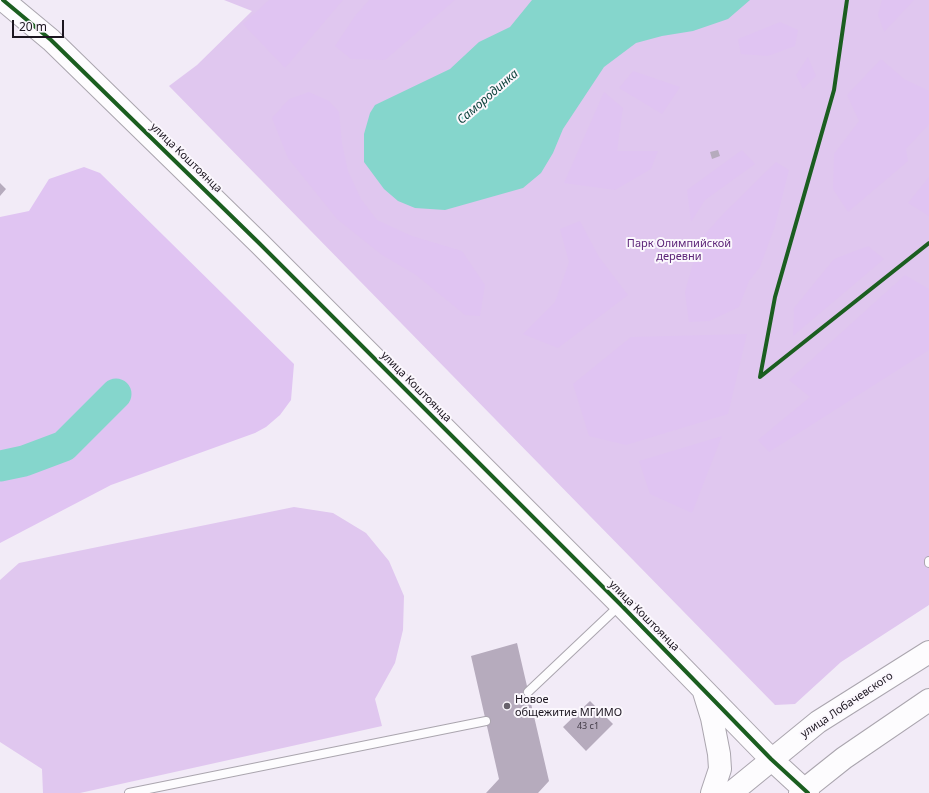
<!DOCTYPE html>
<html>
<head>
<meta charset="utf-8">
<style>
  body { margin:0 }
  #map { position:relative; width:929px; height:793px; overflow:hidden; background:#f2ebf7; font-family:"Noto Sans",sans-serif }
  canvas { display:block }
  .scale { position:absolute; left:12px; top:20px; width:52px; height:18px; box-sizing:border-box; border:2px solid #1c1620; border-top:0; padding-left:5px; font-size:12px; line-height:14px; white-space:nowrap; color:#1c1620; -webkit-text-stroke:3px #fbf7fd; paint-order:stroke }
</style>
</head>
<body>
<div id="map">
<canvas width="929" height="793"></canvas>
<div class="scale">20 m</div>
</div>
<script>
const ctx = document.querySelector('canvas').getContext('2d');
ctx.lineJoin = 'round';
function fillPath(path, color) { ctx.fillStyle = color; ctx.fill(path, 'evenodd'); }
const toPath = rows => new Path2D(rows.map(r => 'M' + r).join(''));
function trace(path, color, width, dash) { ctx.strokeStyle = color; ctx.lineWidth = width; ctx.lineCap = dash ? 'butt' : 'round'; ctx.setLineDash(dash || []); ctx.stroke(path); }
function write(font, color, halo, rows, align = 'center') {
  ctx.font = font + ' "Noto Sans",sans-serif'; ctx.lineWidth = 4; ctx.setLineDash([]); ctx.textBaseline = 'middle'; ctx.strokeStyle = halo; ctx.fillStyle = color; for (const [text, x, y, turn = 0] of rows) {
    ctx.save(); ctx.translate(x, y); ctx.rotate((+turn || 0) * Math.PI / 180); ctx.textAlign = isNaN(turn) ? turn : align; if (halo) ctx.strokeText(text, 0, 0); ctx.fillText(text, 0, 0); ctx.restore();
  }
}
fillPath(toPath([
  [224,0,929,0,929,605,841,662,795,704,775,705,169,86,197,65,252,11],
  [294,507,333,513,366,533,389,561,404,596,403,630,395,663,375,699,382,726,80,793,43,793,42,769,0,742,0,580,19,563]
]), '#e0c7ef');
fillPath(toPath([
  [269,0,343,0,285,68,243,24],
  [369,0,455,0,385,60,351,59,335,46,355,16],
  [882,0,914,0,884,32,878,15],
  [780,22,798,30,795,46,768,56,741,54,738,39],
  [808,57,816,76,803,89,796,75],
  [881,59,904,79,929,91,929,124,906,149,908,161,848,212,833,189,834,154,859,121,847,95],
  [633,71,680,87,662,114,619,88],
  [309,92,329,101,339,112,342,143,348,171,361,199,377,220,412,236,462,251,485,285,480,316,465,315,416,275,382,255,337,219,288,158,272,118,289,99],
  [604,92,623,108,617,151,658,151,651,169,615,190,564,183],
  [742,150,755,164,705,200,691,222,687,190],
  [776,162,789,170,775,226,760,267,749,281,739,307,709,321,689,322,685,292,699,241,723,214],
  [84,167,100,173,294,364,291,400,280,415,266,427,255,433,111,485,0,543,0,217,29,211,49,179],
  [929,177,929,216,908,203],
  [580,221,599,257,628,295,558,348,523,334,555,302,569,262,560,229],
  [868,246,884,259,793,336,794,308,834,259],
  [905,275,929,289,929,350,769,452,758,440,810,397,789,380],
  [747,334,728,414,626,445,589,436,573,384,631,337],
  [722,436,692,513,650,494,639,461]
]), '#e0c4f2');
fillPath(toPath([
  [532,0,750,0,728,19,693,31,662,36,636,43,604,67,563,129,553,153,541,173,523,188,445,210,415,208,398,201,384,189,364,162,364,134,370,113,375,105,450,69,479,42,510,27]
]), '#85d6cc');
trace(toPath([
  [0,466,24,461,64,446,116,394]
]), '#85d6cc', 31);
fillPath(toPath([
  [718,150,720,156,712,159,710,152],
  [0,183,6,189,0,196],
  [517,643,549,781,538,793,486,793,499,779,471,656],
  [590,701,613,724,586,751,563,727]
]), '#b6abbd');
const lane = toPath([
  [929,561,929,563],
  [528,692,620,605],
  [129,793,486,721]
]);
const secondary = toPath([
  [3,0,51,40,260,244,621,605,771,759,808,793],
  [704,692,712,718,719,754,720,769,712,793],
  [731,793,818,722,929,652],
  [800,793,844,758,929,700]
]);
trace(lane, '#aaa5ae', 10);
trace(secondary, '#aaa5ae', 24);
trace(lane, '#fdfcfe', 8);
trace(secondary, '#fdfcfe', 22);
trace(toPath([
  [3,0,51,40,260,244,621,605,771,759,808,793],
  [847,0,834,90,775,297,760,377,929,243]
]), '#1b5e20', 4);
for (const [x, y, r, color] of [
  [507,706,4,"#67616b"]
]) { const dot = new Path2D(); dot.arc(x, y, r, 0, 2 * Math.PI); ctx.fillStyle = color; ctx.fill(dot); trace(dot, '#fbf7fd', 1.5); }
write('9px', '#423b47', null, [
  ["43 с1",588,726]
]);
write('11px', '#1c1620', '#fbf7fd', [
  ["улица Коштоянца",186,158,44],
  ["улица Коштоянца",416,387,45],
  ["улица Коштоянца",644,616,45],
  ["улица Лобачевского",847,705,-34]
]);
write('11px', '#5c2478', '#fbf7fd', [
  ["Парк Олимпийской",679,244],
  ["деревни",679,257]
]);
write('11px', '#1c1620', '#fbf7fd', [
  ["Новое",515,700],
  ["общежитие МГИМО",515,713]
], 'left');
write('italic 12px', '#0e433c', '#fbf7fd', [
  ["Самородинка",488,97,-41]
]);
</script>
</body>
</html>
